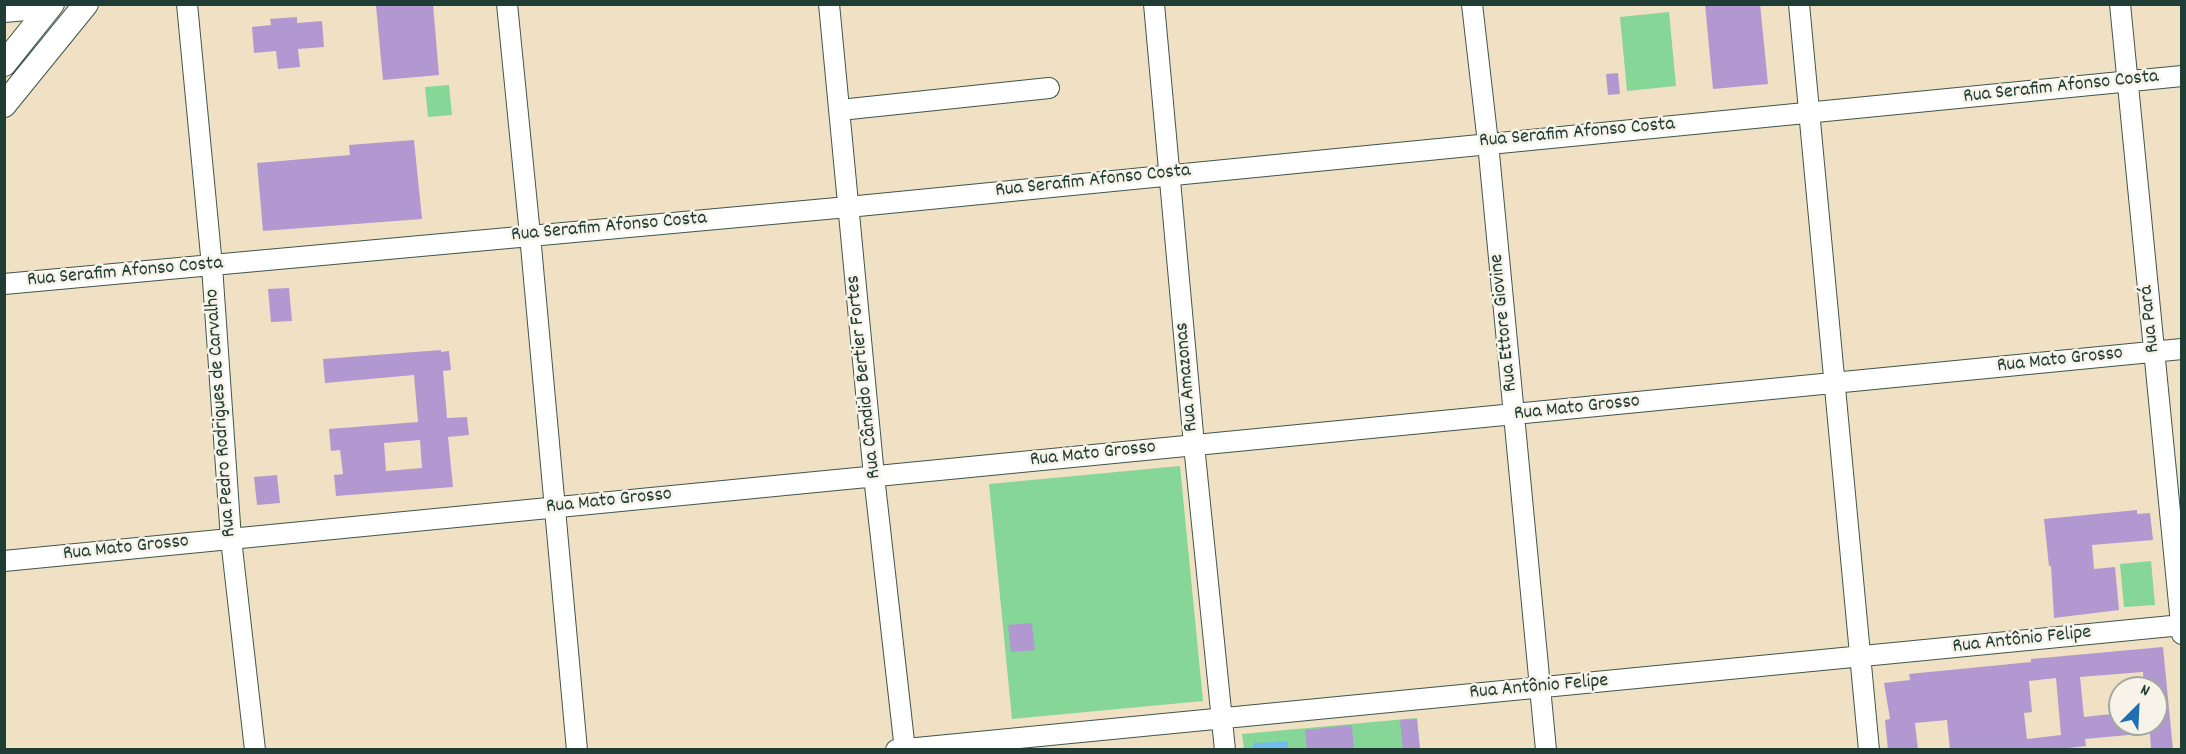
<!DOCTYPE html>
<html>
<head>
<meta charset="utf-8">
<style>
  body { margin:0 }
  #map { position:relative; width:2186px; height:754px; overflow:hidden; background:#f0e1c4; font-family:Dekko,sans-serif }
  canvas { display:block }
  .frame { position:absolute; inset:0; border:6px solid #1f3d34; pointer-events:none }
  .north { position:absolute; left:2108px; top:676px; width:60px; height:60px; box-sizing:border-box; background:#f7f3e8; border:2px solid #a1aaa0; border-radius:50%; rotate:24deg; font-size:16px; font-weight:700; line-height:24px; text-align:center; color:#1f3d34 }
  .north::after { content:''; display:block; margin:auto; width:21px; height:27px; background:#1f6fb2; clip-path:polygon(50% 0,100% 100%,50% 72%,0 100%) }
</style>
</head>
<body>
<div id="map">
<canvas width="2186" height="754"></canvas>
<div class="frame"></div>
<div class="north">N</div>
</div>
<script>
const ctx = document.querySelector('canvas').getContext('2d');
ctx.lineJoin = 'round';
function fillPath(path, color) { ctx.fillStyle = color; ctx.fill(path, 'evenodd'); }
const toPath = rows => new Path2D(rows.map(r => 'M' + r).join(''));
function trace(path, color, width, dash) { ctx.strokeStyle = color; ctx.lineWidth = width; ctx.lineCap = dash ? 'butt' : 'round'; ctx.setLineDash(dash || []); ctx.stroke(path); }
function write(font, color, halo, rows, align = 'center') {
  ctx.font = font + ' Dekko,sans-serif'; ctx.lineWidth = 5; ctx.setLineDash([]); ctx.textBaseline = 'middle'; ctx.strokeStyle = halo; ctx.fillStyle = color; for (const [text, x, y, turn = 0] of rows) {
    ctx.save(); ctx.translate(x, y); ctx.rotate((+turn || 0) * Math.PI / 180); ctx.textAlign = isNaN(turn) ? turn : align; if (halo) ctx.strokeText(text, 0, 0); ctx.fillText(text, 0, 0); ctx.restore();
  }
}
fillPath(toPath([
  [1669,12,1676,86,1627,91,1620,17],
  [449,85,452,115,428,117,425,87],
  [1180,466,1203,701,1012,719,989,484],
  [2151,561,2155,605,2124,607,2120,564],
  [1417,718,1420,749,1244,749,1242,734]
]), '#85d697');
fillPath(toPath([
  [1285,741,1288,743,1287,749,1252,749,1255,742,1261,743]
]), '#70bcea');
fillPath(toPath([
  [398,4,433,4,439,75,383,80,376,6],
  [1705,4,1760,4,1768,84,1713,89],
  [297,17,297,23,322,21,324,47,298,49,300,67,278,69,276,51,254,53,252,27,271,25,270,19],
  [1618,73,1620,94,1608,95,1606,74],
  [414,140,422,219,263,231,257,163,350,155,349,145],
  [289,288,292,321,271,322,268,289],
  [441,350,441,352,449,351,451,370,443,371,447,418,467,417,469,435,448,437,453,487,336,496,334,475,343,474,340,450,331,451,329,429,418,422,414,375,325,383,323,359],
  [420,440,422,468,386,471,384,443],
  [277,475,280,503,257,505,254,477],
  [2137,510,2137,514,2150,513,2153,540,2092,545,2094,569,2115,567,2119,610,2054,618,2051,566,2049,566,2044,519],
  [1032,623,1035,650,1011,652,1008,625],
  [2163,647,2173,750,2151,750,2150,733,2085,739,2086,746,2050,750,1950,750,1947,720,1915,723,1918,750,1888,750,1885,720,1890,719,1884,683,1910,680,1909,674,2031,662,2031,659],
  [2143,672,2144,688,2156,688,2156,724,2120,724,2120,713,2084,717,2080,677],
  [2056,678,2061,735,2027,739,2024,713,2032,712,2029,681],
  [1417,719,1420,750,1403,750,1400,720],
  [1352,725,1354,750,1307,750,1305,730]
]), '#b298d0');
const minor = toPath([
  [187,4,212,266,231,539,255,750],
  [507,4,530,235,577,750],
  [829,4,874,476,905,750],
  [1154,4,1194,445,1225,750],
  [1472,4,1488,143,1546,750],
  [1799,4,1869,750],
  [2120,4,2182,634],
  [4,12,49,8],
  [840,110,1049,88],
  [4,284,848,207,2182,76],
  [4,561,2182,349],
  [896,750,2182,625]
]);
const major = toPath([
  [4,64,52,4],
  [4,105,86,4]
]);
trace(minor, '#3e564a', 22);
trace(major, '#3e564a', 26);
trace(minor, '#fff', 20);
trace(major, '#fff', 24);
write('20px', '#1f3d34', '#f7f3e8', [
  ["Rua Serafim Afonso Costa",2061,88,-6],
  ["Rua Serafim Afonso Costa",1577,134,-5],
  ["Rua Serafim Afonso Costa",1093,182,-6],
  ["Rua Serafim Afonso Costa",609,228,-5],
  ["Rua Serafim Afonso Costa",125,273,-5],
  ["Rua Pará",2151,319,-96],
  ["Rua Ettore Giovine",1505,323,-96],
  ["Rua Mato Grosso",2060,361,-6],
  ["Rua Cândido Bertier Fortes",865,377,-96],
  ["Rua Amazonas",1188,377,-95],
  ["Rua Mato Grosso",1577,409,-6],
  ["Rua Pedro Rodrigues de Carvalho",222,413,-94],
  ["Rua Mato Grosso",1093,455,-6],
  ["Rua Mato Grosso",609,502,-6],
  ["Rua Mato Grosso",126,549,-6],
  ["Rua Antônio Felipe",2022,641,-6],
  ["Rua Antônio Felipe",1539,688,-5]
]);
</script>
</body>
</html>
